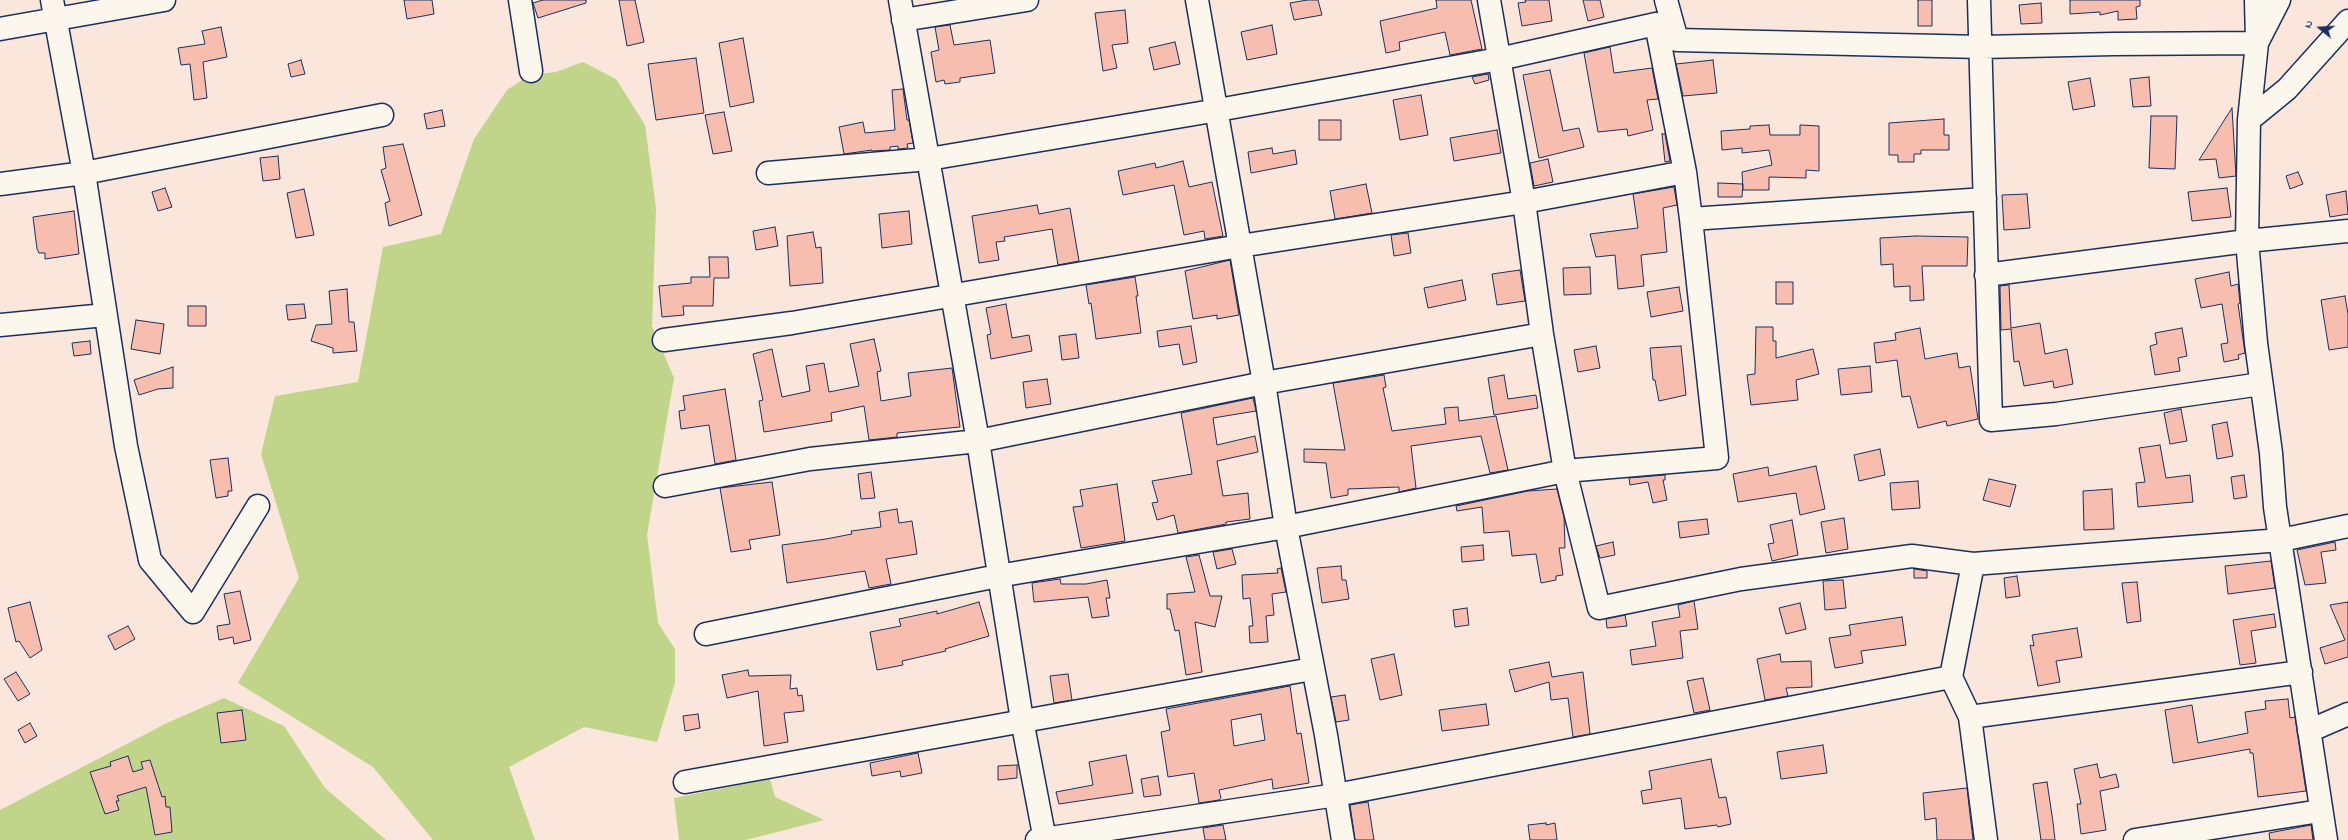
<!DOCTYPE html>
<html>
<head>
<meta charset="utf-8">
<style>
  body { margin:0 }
  #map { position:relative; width:2348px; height:840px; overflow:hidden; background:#fae6da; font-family:"Indie Flower",sans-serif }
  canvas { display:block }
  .north { position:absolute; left:2300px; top:8px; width:40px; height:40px; -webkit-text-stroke:3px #fbf7ec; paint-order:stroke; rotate:288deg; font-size:11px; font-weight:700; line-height:16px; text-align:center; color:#1b2f5e }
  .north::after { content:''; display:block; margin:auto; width:14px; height:18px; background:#1b2f5e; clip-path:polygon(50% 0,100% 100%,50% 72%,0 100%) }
</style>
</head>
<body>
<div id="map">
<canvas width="2348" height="840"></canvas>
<div class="north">N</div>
</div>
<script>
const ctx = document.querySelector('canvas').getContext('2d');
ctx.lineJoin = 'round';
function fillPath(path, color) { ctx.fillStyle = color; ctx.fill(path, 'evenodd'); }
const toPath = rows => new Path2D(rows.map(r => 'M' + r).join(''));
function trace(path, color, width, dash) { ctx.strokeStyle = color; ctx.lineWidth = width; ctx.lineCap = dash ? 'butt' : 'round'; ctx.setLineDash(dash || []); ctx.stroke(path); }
fillPath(toPath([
  [583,62,616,79,645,125,656,208,652,326,674,378,647,535,658,623,675,649,675,683,657,742,584,727,509,767,535,840,433,840,373,767,238,683,299,578,261,454,275,396,358,382,383,247,441,234,474,139,507,90,530,75,556,72],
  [224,698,284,726,325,788,386,840,0,840,0,810,167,723],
  [770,779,775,797,824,820,746,840,679,840,674,798]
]), '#c0d48a');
const building = toPath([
  [404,0,432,0,434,14,407,19,404,0],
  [543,0,586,0,586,3,538,18,533,3,543,0],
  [619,0,635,0,644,42,627,46,619,0],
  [1307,0,1318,0,1322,15,1294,20,1290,3,1307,0],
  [1436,0,1471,0,1482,49,1450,55,1445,32,1399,42,1400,50,1386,53,1380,21,1437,8,1436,0],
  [1525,0,1549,0,1552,21,1522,26,1518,3,1526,2,1525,0],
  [1583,0,1600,0,1604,17,1588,21,1583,0],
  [1918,0,1932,0,1932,26,1918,26,1918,0],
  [2070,0,2140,0,2140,6,2136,7,2137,19,2118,20,2118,11,2100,15,2100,12,2070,14,2070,0],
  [2041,3,2042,23,2021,24,2019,5,2041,3],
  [1125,10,1128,43,1112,45,1117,68,1103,71,1095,13,1125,10],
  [950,25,954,45,990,40,995,73,960,78,960,82,945,84,944,80,936,82,931,52,939,50,935,27,950,25],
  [1272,25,1277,54,1247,60,1241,32,1272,25],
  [221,27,227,57,203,62,207,98,194,100,190,64,181,65,178,48,205,44,202,31,221,27],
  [743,38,754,102,730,107,719,43,743,38],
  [1175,42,1180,64,1154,70,1149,48,1175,42],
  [1610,47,1614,73,1652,68,1658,99,1647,100,1653,130,1628,136,1627,129,1598,132,1584,53,1610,47],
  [696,58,704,113,656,120,648,64,696,58],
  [301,60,305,74,291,77,288,64,301,60],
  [1713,60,1717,93,1683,96,1676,64,1713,60],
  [1550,70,1563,131,1579,128,1584,147,1539,158,1523,75,1550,70],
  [1488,74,1489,80,1475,84,1472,77,1488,74],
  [2149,77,2151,106,2133,107,2130,79,2149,77],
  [2090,78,2095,106,2073,110,2068,82,2090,78],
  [903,89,907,120,909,120,913,143,907,144,908,148,898,149,898,146,890,147,890,150,872,151,872,150,844,154,839,127,863,122,865,133,895,130,892,90,903,89],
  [1421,95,1428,135,1400,140,1393,100,1421,95],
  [2232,108,2236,176,2219,178,2216,159,2199,160,2232,108],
  [442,110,445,126,427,129,424,114,442,110],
  [724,112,732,151,713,154,705,115,724,112],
  [2151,116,2177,116,2175,169,2149,168,2151,116],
  [1944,119,1944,135,1949,135,1949,150,1921,150,1921,154,1914,154,1914,162,1898,162,1898,155,1889,155,1889,123,1944,119],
  [1319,120,1341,120,1341,140,1319,140,1319,120],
  [1769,125,1770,135,1800,135,1800,125,1819,126,1819,171,1806,170,1806,178,1769,177,1769,190,1743,190,1742,172,1772,165,1769,150,1742,153,1742,148,1722,150,1721,131,1750,129,1750,126,1769,125],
  [1497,130,1501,153,1454,161,1450,138,1497,130],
  [1662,134,1665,134,1670,161,1665,162,1662,134],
  [403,144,422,215,389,226,385,203,390,201,381,170,386,168,383,147,403,144],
  [1272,148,1273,154,1295,150,1297,164,1251,173,1248,152,1272,148],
  [278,156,280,179,263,181,260,158,278,156],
  [1548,159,1553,182,1534,186,1530,163,1548,159],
  [1183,161,1189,187,1212,182,1223,236,1205,239,1204,231,1184,235,1174,185,1123,195,1118,171,1155,163,1156,168,1183,161],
  [2298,172,2303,184,2290,189,2286,176,2298,172],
  [1718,183,1743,184,1742,197,1718,197,1718,183],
  [1366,184,1372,213,1335,219,1330,191,1366,184],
  [1674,187,1677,205,1663,208,1667,252,1641,255,1644,286,1618,289,1615,255,1596,257,1590,234,1638,228,1633,194,1674,187],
  [165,188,172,207,158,211,152,192,165,188],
  [2227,188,2231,217,2192,221,2188,192,2227,188],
  [304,189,314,235,296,238,287,193,304,189],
  [2346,191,2348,214,2330,217,2326,195,2346,191],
  [2027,194,2030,228,2004,230,2002,195,2027,194],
  [1037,205,1039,214,1070,208,1079,261,1058,265,1052,229,1004,237,1005,241,996,242,999,260,979,263,972,216,1037,205],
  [74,211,79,254,45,259,45,253,39,253,37,249,33,217,74,211],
  [909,211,912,244,882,248,879,214,909,211],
  [775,227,778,246,756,250,753,231,775,227],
  [813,232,816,248,821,247,823,283,790,286,787,236,813,232],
  [1408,233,1411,253,1394,256,1391,235,1408,233],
  [1916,236,1968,237,1967,266,1922,266,1924,300,1910,301,1910,286,1894,287,1893,264,1881,265,1880,238,1916,236],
  [709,257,728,257,729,278,714,278,713,306,683,306,684,315,662,317,659,286,691,283,691,277,710,277,709,257],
  [1230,260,1239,315,1217,319,1217,315,1193,319,1185,271,1230,260],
  [1590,267,1591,294,1564,295,1563,268,1590,267],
  [1520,270,1525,301,1497,305,1492,274,1520,270],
  [2229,272,2231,286,2238,284,2240,303,2238,304,2245,353,2238,355,2239,359,2224,362,2221,344,2228,343,2222,304,2201,308,2195,279,2229,272],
  [1135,277,1138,296,1136,296,1141,333,1096,339,1091,303,1089,304,1086,285,1135,277],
  [1462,280,1466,300,1428,308,1424,288,1462,280],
  [1776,282,1793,282,1793,304,1776,304,1776,282],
  [2009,285,2011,328,2040,323,2045,354,2067,349,2073,384,2054,388,2053,381,2024,386,2019,361,2014,362,2011,329,2001,330,2000,286,2009,285],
  [1679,287,1683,311,1651,317,1647,292,1679,287],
  [347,289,349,322,354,322,357,351,333,353,333,348,311,341,316,325,332,324,329,291,347,289],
  [2345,296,2348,314,2348,347,2329,350,2321,300,2345,296],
  [304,304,306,318,288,320,286,305,304,304],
  [1006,304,1012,338,1029,335,1032,351,991,359,987,335,991,334,986,308,1006,304],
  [188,306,206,306,206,326,188,326,188,306],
  [136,320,164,324,160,354,131,349,136,320],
  [1191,326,1197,362,1183,365,1179,344,1159,347,1157,331,1191,326],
  [1756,327,1773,327,1773,341,1776,341,1776,358,1813,349,1819,374,1796,380,1798,400,1751,405,1747,375,1755,374,1756,327],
  [1920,328,1925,359,1957,353,1959,368,1970,366,1978,419,1947,426,1946,421,1918,428,1910,396,1902,397,1897,360,1876,363,1874,343,1896,340,1895,333,1920,328],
  [2182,328,2187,356,2178,358,2180,371,2155,375,2150,346,2157,344,2155,333,2182,328],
  [1076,334,1079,358,1062,360,1059,336,1076,334],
  [874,339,881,371,877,372,881,401,911,396,908,373,952,368,960,427,897,433,897,437,869,440,864,406,831,413,832,421,764,432,759,401,763,400,753,354,772,349,782,397,810,391,806,366,824,363,829,392,859,386,850,344,874,339],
  [90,341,91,354,74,356,72,343,90,341],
  [1596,346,1600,368,1578,372,1574,350,1596,346],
  [1681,346,1686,395,1659,401,1655,380,1653,380,1650,348,1681,346],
  [1870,366,1872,392,1841,395,1838,369,1870,366],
  [173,367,173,388,158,389,139,395,134,380,173,367],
  [1384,375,1386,387,1383,388,1392,431,1446,424,1444,408,1458,407,1459,421,1496,416,1508,470,1490,473,1481,436,1411,446,1416,488,1399,492,1399,487,1348,489,1348,495,1331,498,1326,463,1304,462,1304,449,1345,450,1333,383,1384,375],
  [1504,375,1508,399,1536,395,1538,408,1494,415,1488,378,1504,375],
  [1047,379,1051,404,1026,408,1023,382,1047,379],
  [725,389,736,460,715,464,709,425,681,429,679,411,685,410,683,396,725,389],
  [1253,398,1256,411,1213,418,1217,445,1255,436,1258,452,1217,461,1223,496,1248,493,1250,519,1226,522,1226,524,1178,533,1174,515,1157,520,1152,503,1158,502,1152,481,1192,474,1181,413,1253,398],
  [2181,409,2187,441,2170,444,2164,413,2181,409],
  [2227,422,2233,456,2217,459,2212,425,2227,422],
  [2160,445,2166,478,2190,475,2193,502,2138,507,2136,483,2145,482,2139,448,2160,445],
  [1880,449,1885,475,1859,481,1854,455,1880,449],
  [228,458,232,491,228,491,228,496,216,498,210,460,228,458],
  [1816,466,1825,509,1800,515,1796,493,1738,502,1733,474,1768,467,1769,476,1816,466],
  [871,472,875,498,861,499,858,474,871,472],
  [1665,475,1665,480,1663,480,1667,500,1653,503,1648,482,1630,485,1629,478,1665,475],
  [2244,475,2247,497,2234,499,2231,477,2244,475],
  [1989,479,2016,485,2010,507,1983,500,1989,479],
  [1918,481,1920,508,1892,510,1890,483,1918,481],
  [772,482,780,535,749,540,751,549,731,552,720,488,772,482],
  [1117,484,1125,541,1081,548,1073,507,1083,506,1080,490,1117,484],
  [1557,489,1564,517,1565,548,1559,548,1563,575,1556,576,1556,580,1541,583,1536,554,1512,556,1509,531,1484,533,1482,507,1457,511,1456,506,1528,491,1557,489],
  [2112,489,2114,529,2084,530,2083,491,2112,489],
  [897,509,899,523,912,521,917,554,886,559,891,584,869,588,865,571,787,583,782,545,826,539,852,534,851,531,881,527,879,512,897,509],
  [1844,518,1848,549,1826,553,1821,522,1844,518],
  [1707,519,1709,534,1680,538,1678,522,1707,519],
  [1792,520,1798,555,1772,561,1768,544,1774,543,1770,525,1792,520],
  [1613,542,1615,555,1600,558,1596,546,1613,542],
  [2335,542,2336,550,2321,552,2326,583,2305,585,2297,550,2335,542],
  [1483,545,1484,560,1462,562,1461,547,1483,545],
  [1232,549,1236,564,1217,569,1213,552,1232,549],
  [1199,555,1210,596,1222,596,1215,627,1195,622,1202,672,1186,675,1179,630,1175,631,1170,609,1167,609,1167,594,1195,592,1186,557,1199,555],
  [2271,561,2275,588,2228,594,2225,566,2271,561],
  [1341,566,1342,580,1346,580,1349,599,1322,603,1317,568,1341,566],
  [1281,568,1286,592,1272,594,1274,615,1266,616,1268,642,1250,643,1249,626,1253,626,1250,598,1243,599,1242,575,1278,573,1277,569,1281,568],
  [1914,569,1927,571,1927,578,1914,578,1914,569],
  [2017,576,2020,596,2006,598,2004,578,2017,576],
  [1060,579,1061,584,1086,584,1107,580,1110,598,1106,598,1109,616,1092,618,1088,597,1034,602,1032,583,1060,579],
  [1843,580,1846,608,1825,610,1823,581,1843,580],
  [2137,582,2141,621,2127,623,2122,583,2137,582],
  [240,591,251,640,234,644,233,637,219,640,217,626,230,624,224,594,240,591],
  [1694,601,1698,629,1680,631,1683,658,1632,665,1630,650,1656,646,1652,622,1680,617,1678,605,1694,601],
  [30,602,42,650,30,658,19,641,16,642,8,608,30,602],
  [979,602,989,636,945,649,946,651,902,661,903,665,877,670,870,632,901,626,899,619,937,611,937,614,979,602],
  [2348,602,2348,657,2325,664,2320,648,2345,640,2330,605,2348,602],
  [1800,603,1806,629,1786,634,1779,608,1800,603],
  [1467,608,1469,625,1455,627,1453,610,1467,608],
  [2274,614,2276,627,2251,631,2256,663,2240,665,2233,620,2274,614],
  [1625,615,1627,626,1607,628,1606,619,1625,615],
  [1902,617,1906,645,1861,651,1863,663,1835,668,1829,638,1851,635,1849,625,1902,617],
  [128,626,135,639,115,650,108,636,128,626],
  [2077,628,2082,657,2056,661,2060,682,2038,686,2030,645,2034,646,2032,635,2077,628],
  [1394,654,1402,695,1380,700,1371,659,1394,654],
  [1780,654,1781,662,1811,661,1812,687,1786,688,1788,696,1765,700,1757,659,1780,654],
  [1549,662,1552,677,1583,672,1590,734,1573,737,1568,698,1551,700,1549,682,1515,692,1509,670,1549,662],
  [748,670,749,676,791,675,790,689,797,688,798,696,802,695,804,711,784,713,788,742,764,746,758,691,727,698,722,675,748,670],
  [16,672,30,694,18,701,4,679,16,672],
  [1068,674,1072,700,1054,703,1050,676,1068,674],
  [1703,678,1710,710,1694,713,1687,681,1703,678],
  [1290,686,1297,734,1301,733,1309,783,1273,789,1272,779,1219,790,1221,798,1219,800,1199,803,1194,773,1168,777,1161,732,1170,730,1166,709,1290,686],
  [1261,714,1265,740,1234,746,1231,720,1261,714],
  [1345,695,1349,720,1336,722,1331,697,1345,695],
  [2288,699,2290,718,2295,717,2306,791,2258,797,2253,753,2250,753,2250,749,2173,763,2165,710,2192,705,2198,743,2248,733,2245,712,2266,709,2265,701,2288,699],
  [1486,704,1489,725,1442,731,1439,710,1486,704],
  [242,710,246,740,221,743,217,713,242,710],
  [698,714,700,728,685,731,683,716,698,714],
  [30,723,37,736,25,743,18,730,30,723],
  [1823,745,1827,773,1781,779,1777,752,1823,745],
  [918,753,922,773,901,777,900,771,872,776,870,763,918,753],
  [1126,755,1133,793,1059,804,1056,792,1093,785,1089,762,1126,755],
  [128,756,133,772,143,769,141,762,150,760,162,797,165,796,166,807,170,807,172,832,155,835,146,787,117,796,119,801,116,801,119,810,105,814,90,772,111,766,110,762,128,756],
  [1711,759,1719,798,1726,797,1731,824,1718,827,1717,825,1685,829,1681,798,1643,804,1641,791,1652,789,1649,771,1711,759],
  [2097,764,2100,778,2116,774,2119,787,2100,791,2106,830,2081,834,2077,804,2081,804,2074,769,2097,764],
  [1017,765,1017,778,998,780,998,766,1017,765],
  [1158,776,1161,795,1144,797,1141,779,1158,776],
  [2047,782,2053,822,2055,840,2041,840,2033,784,2047,782],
  [1967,788,1973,840,1937,840,1936,818,1925,820,1923,793,1967,788],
  [1368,802,1374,840,1355,840,1350,805,1368,802],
  [1546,823,1546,825,1555,823,1557,840,1530,840,1528,825,1546,823],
  [1223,825,1226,840,1205,840,1203,828,1223,825],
  [2311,825,2313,840,2270,840,2269,833,2311,825]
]);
fillPath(building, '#f7beaf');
trace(building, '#1b2f5e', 1);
const minor = toPath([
  [52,0,84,173,126,446,150,560,193,612,258,506],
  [520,0,531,71],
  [900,0,978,441,1022,720,1045,840],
  [1197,0,1264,383,1286,527,1326,735,1343,840],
  [1489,0,1524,202,1542,334,1565,471,1599,608,1741,579,1912,556,1973,564,2281,540,2348,526],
  [1666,0,1677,40],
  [1979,0,1991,420,2056,414,2261,384],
  [903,20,1027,0],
  [1656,24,1685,172],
  [0,29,164,0],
  [2249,120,2257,43,2279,0],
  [768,173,929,159,1218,110,1499,59,1656,24,1677,40,1982,47,2113,44,2257,43,2256,0],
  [0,184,84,173,382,115],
  [1986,275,2247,241,2348,231],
  [0,325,105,315],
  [664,340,792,323,1240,246,1524,202,1685,172,1691,219,1985,199],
  [665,486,810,459,978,441,1264,383,1542,334],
  [1973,564,1951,677,1970,717,2301,672],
  [706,634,998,576,1286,527,1565,471,1717,458,1691,219],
  [1970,717,1986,840],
  [2309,731,2348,714],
  [685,782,1312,669],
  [1037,840,1336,795,1951,677],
  [2135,840,2320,811],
  [2326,840,2275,507,2271,453,2256,343,2247,241,2249,120,2287,89,2348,21]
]);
trace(minor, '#1b2f5e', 25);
trace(minor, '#fbf7ec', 22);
</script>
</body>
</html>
